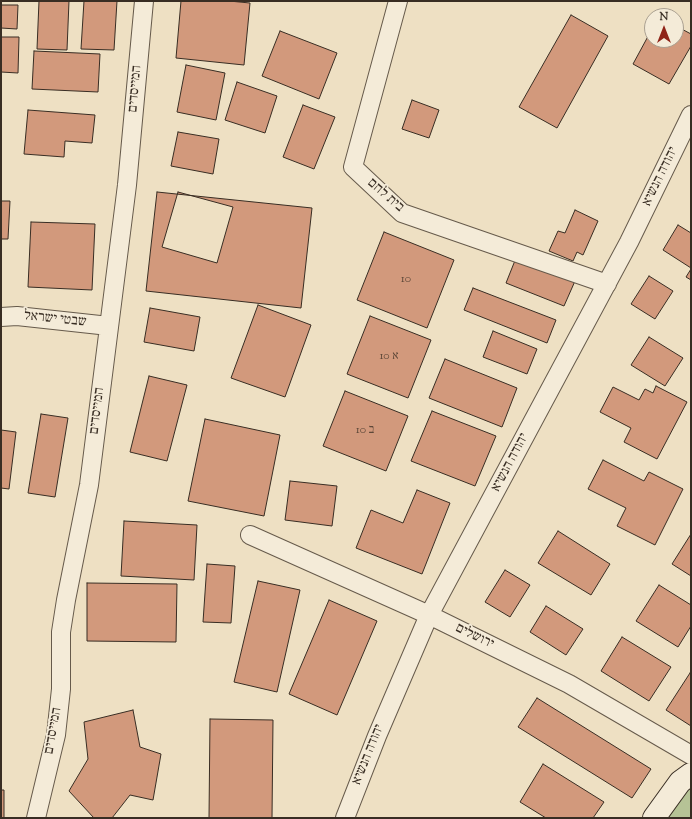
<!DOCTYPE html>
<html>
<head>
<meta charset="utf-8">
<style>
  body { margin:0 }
  #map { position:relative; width:692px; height:819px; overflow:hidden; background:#eee0c3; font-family:"Sorts Mill Goudy",serif }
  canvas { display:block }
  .frame { position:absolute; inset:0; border:2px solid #382d23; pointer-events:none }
  .north { position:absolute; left:644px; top:8px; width:40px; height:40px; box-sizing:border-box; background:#f4ebd8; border:1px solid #a99f90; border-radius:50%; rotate:0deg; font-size:11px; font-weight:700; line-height:16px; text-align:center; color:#382d23 }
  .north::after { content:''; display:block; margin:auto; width:14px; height:18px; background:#8f2418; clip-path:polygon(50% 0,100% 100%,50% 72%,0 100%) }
</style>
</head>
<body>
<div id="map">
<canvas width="692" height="819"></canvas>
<div class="frame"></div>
<div class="north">N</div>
</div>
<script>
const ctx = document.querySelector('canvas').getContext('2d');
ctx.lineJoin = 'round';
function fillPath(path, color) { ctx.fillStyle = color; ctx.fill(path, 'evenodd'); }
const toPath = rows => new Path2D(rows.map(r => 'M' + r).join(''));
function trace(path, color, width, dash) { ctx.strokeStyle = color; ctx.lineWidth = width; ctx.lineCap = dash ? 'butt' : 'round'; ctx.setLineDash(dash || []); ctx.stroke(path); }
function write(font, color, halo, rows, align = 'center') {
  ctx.font = font + ' "Sorts Mill Goudy","Frank Ruhl Libre",serif'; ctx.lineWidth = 3.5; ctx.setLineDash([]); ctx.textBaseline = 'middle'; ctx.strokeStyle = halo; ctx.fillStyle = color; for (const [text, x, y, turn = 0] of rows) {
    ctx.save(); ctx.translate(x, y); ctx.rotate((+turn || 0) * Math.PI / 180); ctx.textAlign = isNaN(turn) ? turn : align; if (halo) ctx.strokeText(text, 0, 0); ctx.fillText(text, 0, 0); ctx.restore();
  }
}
fillPath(toPath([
  [691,777,691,818,657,818]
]), '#b6c396');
const building = toPath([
  [39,1,69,1,67,50,37,49,39,1],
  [84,1,117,1,114,50,81,49,84,1],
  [181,1,229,1,250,3,244,65,176,58,181,1],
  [1,5,18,5,17,29,1,28,1,5],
  [571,15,608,36,557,128,519,107,571,15],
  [676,26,691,34,691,46,669,84,633,64,652,29,652,40,676,40,676,26],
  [280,31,337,53,319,99,262,76,280,31],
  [1,37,19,37,18,73,1,72,1,37],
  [34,51,100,54,98,92,32,89,34,51],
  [186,65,225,73,216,120,177,112,186,65],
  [237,82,277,96,265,133,225,120,237,82],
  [412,100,439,110,429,138,402,129,412,100],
  [303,105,335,117,314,169,283,157,303,105],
  [28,110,95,115,92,143,65,141,64,157,24,154,28,110],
  [178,132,219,139,213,174,171,166,178,132],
  [157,192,312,208,301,308,146,291,157,192],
  [178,192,233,207,217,263,162,247,178,192],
  [1,201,10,201,8,239,1,239,1,201],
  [575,210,598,221,583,255,577,252,573,261,549,251,558,231,565,233,575,210],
  [31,222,95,224,92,290,28,287,31,222],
  [678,225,691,233,691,268,663,250,678,225],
  [384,232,454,260,427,328,357,300,384,232],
  [516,258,575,281,564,306,506,283,516,258],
  [691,269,691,280,686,277,691,269],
  [649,276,673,291,655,319,631,304,649,276],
  [473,288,556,320,547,343,464,310,473,288],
  [258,305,311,325,285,397,231,378,258,305],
  [150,308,200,317,194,351,144,342,150,308],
  [370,316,431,340,408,398,347,374,370,316],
  [493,331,537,349,527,374,483,357,493,331],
  [649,337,683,358,665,386,631,365,649,337],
  [445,359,517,388,502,427,429,398,445,359],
  [149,376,187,385,167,461,130,452,149,376],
  [656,386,687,402,657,459,624,442,631,428,600,412,613,387,639,400,645,389,653,393,656,386],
  [345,391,408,416,386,471,323,446,345,391],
  [432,411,496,436,475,486,411,461,432,411],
  [41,414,68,418,55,497,28,493,41,414],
  [205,419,280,435,264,516,188,501,205,419],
  [1,430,16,432,9,489,1,488,1,430],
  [603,460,644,481,649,472,683,489,655,545,617,526,626,508,588,489,603,460],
  [290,481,337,486,332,526,285,520,290,481],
  [417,490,450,503,422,574,356,548,371,510,403,523,417,490],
  [124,521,197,525,194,580,121,576,124,521],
  [558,531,610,564,591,595,538,563,558,531],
  [691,534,691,576,672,564,691,534],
  [207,564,235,566,231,623,203,622,207,564],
  [505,570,530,585,510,617,485,602,505,570],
  [258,581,300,590,277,692,234,682,258,581],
  [87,583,177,584,176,642,87,641,87,583],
  [659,585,691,605,691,626,678,647,636,621,659,585],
  [329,600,377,621,337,715,289,694,329,600],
  [546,606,583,629,566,655,530,632,546,606],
  [622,637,671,667,649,701,601,671,622,637],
  [690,673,691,674,691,726,666,710,690,673],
  [537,698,651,769,632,798,518,727,537,698],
  [133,710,140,747,161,754,153,800,130,795,112,818,94,818,69,791,88,759,84,722,133,710],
  [210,719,273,720,272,818,209,818,210,719],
  [543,764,604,802,593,818,546,818,520,802,543,764],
  [1,790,4,790,4,818,1,818,1,790]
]);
fillPath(building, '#d2997c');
trace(building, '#382d23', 1);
const street = toPath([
  [398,1,353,167,402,213,607,284],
  [1,317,17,316,109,326],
  [250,535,429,615,569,684,691,755],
  [36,818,56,735,61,689,61,632,66,600,89,485,127,185,144,1],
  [345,818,377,736,429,615,629,242,691,115]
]);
const secondary = toPath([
  [654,818,680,782,691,774]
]);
trace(street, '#665a4b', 20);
trace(secondary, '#382d23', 24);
trace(street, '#f4ebd8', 18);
trace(secondary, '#f4ebd8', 22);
write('12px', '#5e4839', null, [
  ["10",406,280],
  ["10 א",389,357],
  ["10 ב",365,431]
]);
write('14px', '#382d23', '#f4ebd8', [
  ["המייסדים",136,89,-85],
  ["יהודה הנשיא",661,177,-64],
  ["בית לחם",385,196,41],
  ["שבטי ישראל",55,320,6],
  ["המייסדים",98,411,-83],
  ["יהודה הנשיא",511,463,-62],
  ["ירושלים",474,637,26],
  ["המייסדים",54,731,-80],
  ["יהודה הנשיא",369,755,-68]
]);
</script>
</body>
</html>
